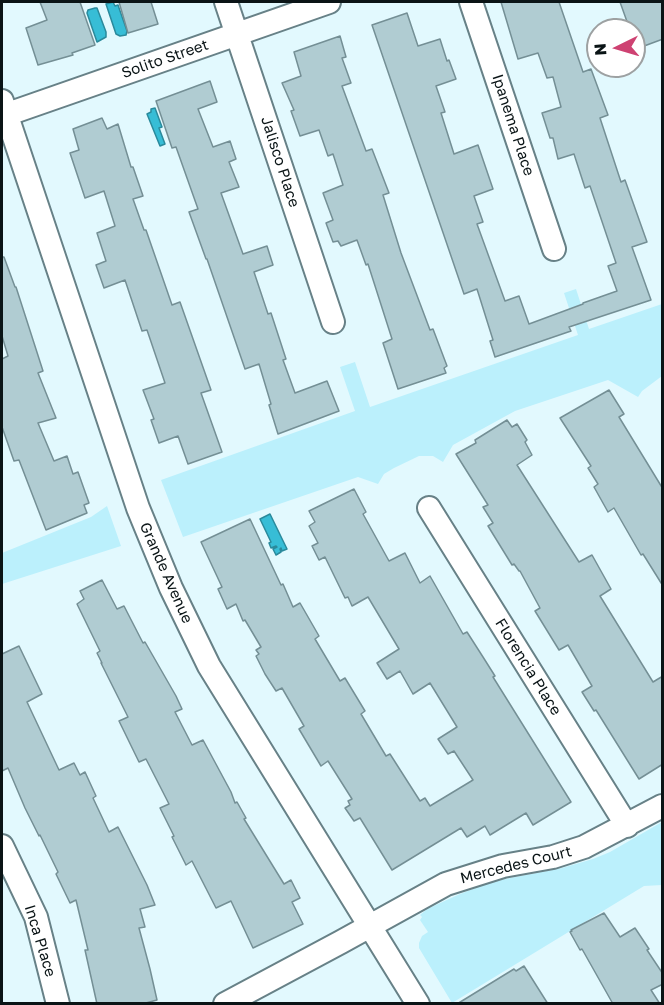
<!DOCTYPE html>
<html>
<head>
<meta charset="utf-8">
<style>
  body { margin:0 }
  #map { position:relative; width:664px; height:1005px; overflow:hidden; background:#e2f9fe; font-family:"Golos Text",sans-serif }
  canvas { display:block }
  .frame { position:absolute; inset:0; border:3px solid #0a1416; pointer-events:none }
  .north { position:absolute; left:586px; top:18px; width:60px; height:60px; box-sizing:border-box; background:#fff; border:2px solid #9da1a2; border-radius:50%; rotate:265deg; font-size:16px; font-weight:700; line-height:24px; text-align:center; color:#0a1416 }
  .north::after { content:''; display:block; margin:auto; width:21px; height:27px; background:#ce4272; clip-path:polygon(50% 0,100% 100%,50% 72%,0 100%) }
</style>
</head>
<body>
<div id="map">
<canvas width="664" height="1005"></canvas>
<div class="frame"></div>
<div class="north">N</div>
</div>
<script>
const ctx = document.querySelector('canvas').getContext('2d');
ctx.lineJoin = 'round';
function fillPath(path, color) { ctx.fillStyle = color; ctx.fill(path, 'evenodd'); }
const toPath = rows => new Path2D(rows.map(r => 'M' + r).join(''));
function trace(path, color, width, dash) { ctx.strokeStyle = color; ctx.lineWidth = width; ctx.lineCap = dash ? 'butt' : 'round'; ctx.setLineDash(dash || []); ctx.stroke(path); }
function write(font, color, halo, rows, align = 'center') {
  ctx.font = font + ' "Golos Text",sans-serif'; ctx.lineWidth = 4.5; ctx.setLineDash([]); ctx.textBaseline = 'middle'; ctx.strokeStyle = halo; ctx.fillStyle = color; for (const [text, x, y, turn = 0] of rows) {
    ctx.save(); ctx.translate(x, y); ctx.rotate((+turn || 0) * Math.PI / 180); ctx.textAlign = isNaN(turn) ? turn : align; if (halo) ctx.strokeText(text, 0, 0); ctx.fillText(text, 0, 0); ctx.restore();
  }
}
fillPath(toPath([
  [576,289,589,329,662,304,662,376,642,391,638,397,608,380,515,411,453,445,443,462,433,456,419,456,394,468,384,474,378,484,358,477,183,537,161,480,355,411,340,367,355,362,370,407,578,335,564,293],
  [107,506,121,546,2,584,2,553,91,517],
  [662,822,662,885,644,886,452,1003,419,948,419,943,422,936,428,932,420,920,422,917,420,915,427,909,460,894,483,885,505,879,562,868,593,859,610,852]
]), '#bbf0fc');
const water = toPath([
  [113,2,115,6,118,5,127,31,126,35,120,36,116,34,106,4,113,2],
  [95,8,97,8,106,32,106,37,97,42,87,13,88,10,95,8],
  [155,108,162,127,159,128,165,144,160,146,147,114,151,112,151,109,155,108],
  [270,514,287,549,282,551,281,548,280,549,281,552,276,555,273,549,277,547,276,546,271,548,269,543,271,542,260,519,270,514]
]);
fillPath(water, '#37bdd6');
trace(water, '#2a8a9c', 1.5);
const building = toPath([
  [40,2,80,2,95,45,72,53,73,55,38,65,26,28,47,20,40,2],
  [119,2,151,2,158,24,128,33,119,2],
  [501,2,559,2,583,72,591,69,608,115,600,118,621,182,625,180,647,242,632,247,651,300,569,327,571,331,495,357,490,341,493,340,477,289,464,294,372,25,407,13,418,46,440,39,447,61,449,60,456,79,436,86,445,112,441,113,454,154,478,145,493,189,474,196,483,222,477,224,505,301,519,296,529,324,583,304,583,303,617,291,608,266,616,263,590,186,585,188,574,154,558,159,553,138,550,138,542,113,561,107,553,77,547,78,538,53,518,59,501,2],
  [620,2,663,2,663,39,636,49,634,42,634,30,630,30,620,2],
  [340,36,346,57,342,58,351,83,342,86,366,151,372,149,389,193,383,195,401,253,430,330,433,329,447,366,444,368,446,373,398,389,383,343,392,339,368,264,366,265,357,240,341,246,338,241,333,242,326,223,333,220,323,193,343,185,333,154,328,156,319,130,300,136,291,111,294,110,282,83,301,76,294,52,340,36],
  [210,81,217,102,198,109,213,147,230,141,236,159,229,162,239,187,221,193,243,254,267,246,273,265,254,272,268,314,271,313,286,359,283,360,295,393,327,381,339,411,278,434,269,405,271,404,259,364,245,369,207,259,206,259,189,212,198,209,176,147,172,148,156,101,210,81],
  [102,118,107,129,118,124,131,167,133,167,143,196,133,199,144,230,146,230,172,305,180,302,211,390,201,393,222,452,188,464,178,436,159,443,151,420,154,419,143,390,165,383,147,330,142,331,125,280,104,288,96,265,106,261,97,233,115,226,104,191,85,198,70,153,79,150,73,129,102,118],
  [2,257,4,257,15,287,16,287,43,371,38,373,56,418,38,423,54,461,67,456,73,474,78,472,89,503,84,505,87,513,46,530,19,460,14,461,2,427,2,359,8,356,2,336,2,257],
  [609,390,624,414,619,417,663,489,663,586,643,554,641,555,614,508,608,512,594,487,598,484,588,468,591,466,560,418,609,390],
  [507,420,512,427,517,424,527,440,525,442,532,455,517,465,579,562,592,555,611,589,600,596,653,682,663,676,663,764,639,779,596,710,594,711,582,692,592,686,568,645,559,650,535,611,540,608,520,571,519,571,514,564,512,565,488,526,493,523,483,507,488,505,456,454,476,443,475,440,507,420],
  [354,489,366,512,363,514,389,561,405,553,420,583,430,576,463,634,467,632,483,657,495,676,493,677,571,802,533,825,526,813,490,835,485,826,467,837,461,828,392,870,360,818,354,821,345,808,350,805,348,801,352,799,328,761,321,766,299,729,304,726,282,688,276,691,265,674,256,656,259,654,256,650,261,647,245,620,243,621,236,604,227,609,218,589,222,587,201,542,250,519,281,585,283,584,293,607,300,603,319,636,315,639,340,681,345,678,365,711,361,714,386,756,390,754,420,801,425,798,430,806,473,780,454,751,448,754,438,739,457,727,430,683,413,694,400,671,387,679,377,663,399,649,368,597,352,606,348,597,345,598,325,557,319,560,312,546,318,543,309,526,315,522,309,511,354,489],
  [102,580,117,609,124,606,143,643,145,642,176,696,182,709,175,712,192,745,203,740,231,792,235,803,237,802,246,818,244,819,284,884,291,880,300,898,292,902,303,924,253,948,231,901,216,908,192,861,186,865,172,837,174,836,160,808,169,804,146,759,139,762,119,721,128,717,101,663,102,663,97,653,100,651,77,604,84,599,80,591,102,580],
  [19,646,42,694,27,702,59,770,74,763,80,775,85,772,96,796,93,798,109,832,118,827,147,885,155,905,140,909,145,927,139,928,150,969,157,1000,142,1004,97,1004,85,950,88,950,76,900,70,903,56,874,58,872,40,835,39,836,25,808,8,768,2,771,2,654,19,646],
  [604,913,620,937,635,928,649,949,647,950,663,974,663,984,651,990,660,1004,613,1004,582,949,580,950,570,932,572,931,571,930,604,913],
  [524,966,548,1004,457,1004,514,969,516,971,524,966]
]);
fillPath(building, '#b0ccd2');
trace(building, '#748f95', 1.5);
const minor = toPath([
  [226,2,333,322],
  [471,2,554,249],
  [2,101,138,508,171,588,209,666,418,1004],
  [2,116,329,2],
  [429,508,627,826],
  [2,846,36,917,58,1004],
  [225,1004,341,942,446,884,503,866,553,857,584,847,662,806]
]);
trace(minor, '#678187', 26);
trace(minor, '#fff', 22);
write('15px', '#0a1416', '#fff', [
  ["Solito Street",165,59,-19],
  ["Ipanema Place",513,125,72],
  ["Jalisco Place",280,162,72],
  ["Grande Avenue",166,573,66],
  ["Florencia Place",528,667,58],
  ["Mercedes Court",516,865,-14],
  ["Inca Place",40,941,73]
]);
</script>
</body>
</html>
